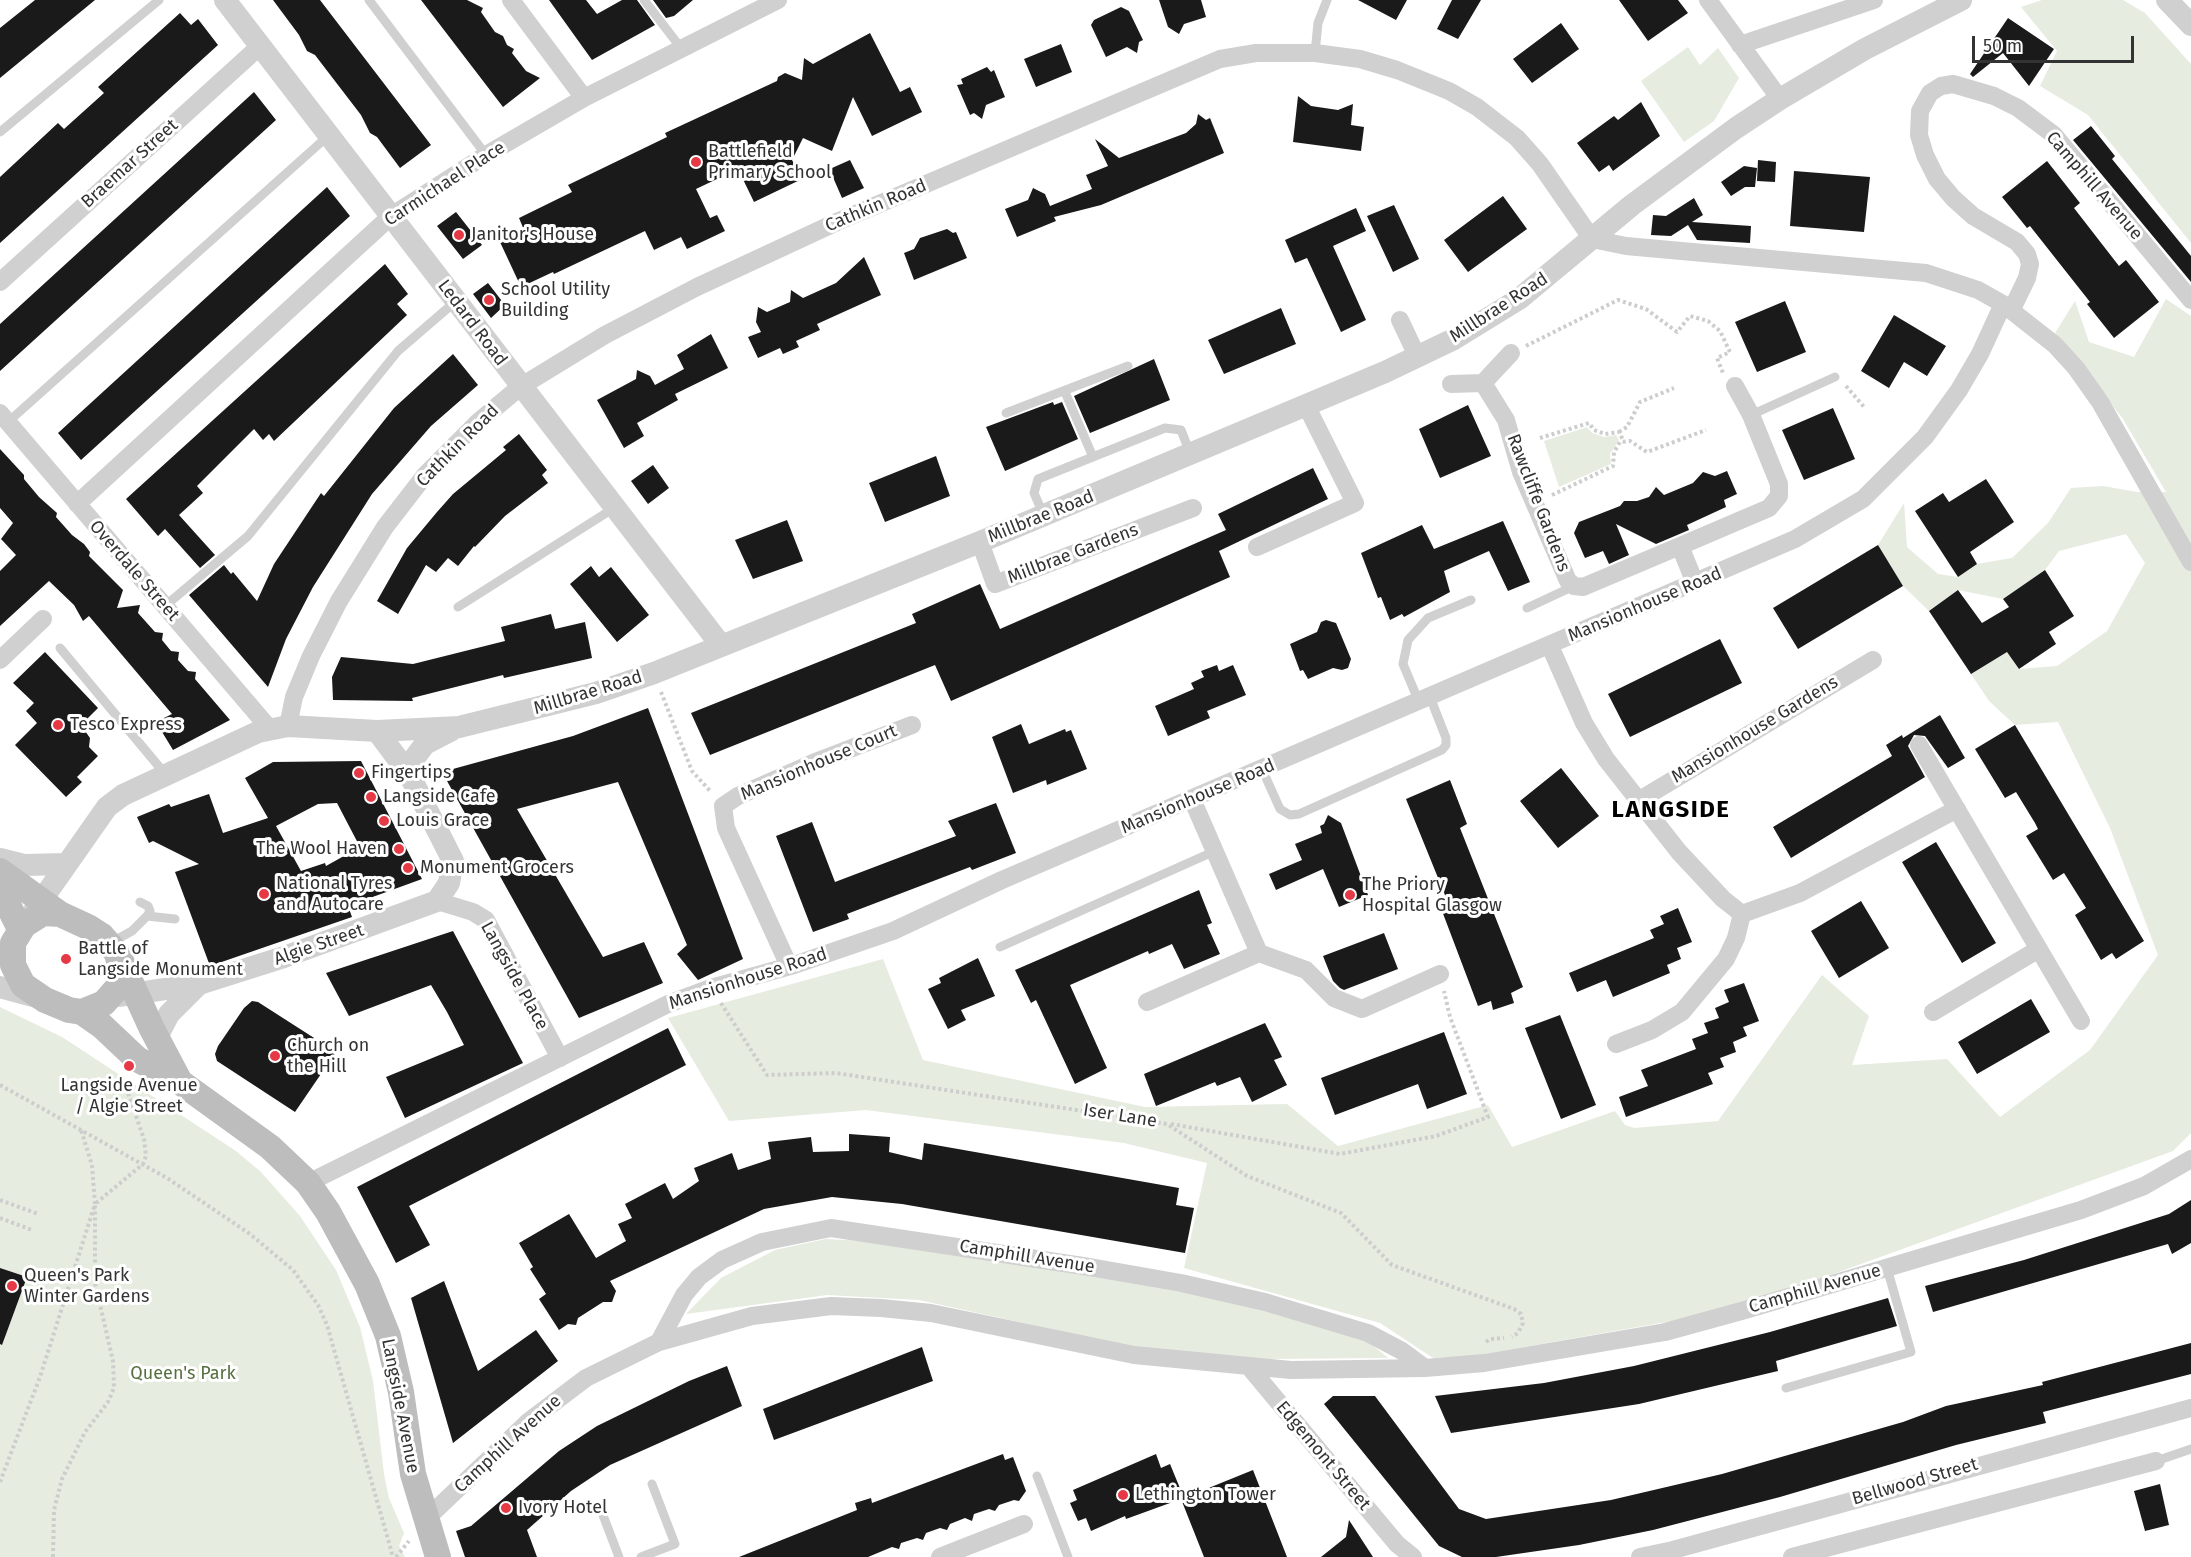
<!DOCTYPE html>
<html>
<head>
<meta charset="utf-8">
<style>
  body { margin:0 }
  #map { position:relative; width:2191px; height:1557px; overflow:hidden; background:#fff; font-family:"Fira Sans",sans-serif }
  canvas { display:block }
  .scale { position:absolute; left:1972px; top:36px; width:162px; height:27px; box-sizing:border-box; border:3px solid #333; border-top:0; padding-left:8px; font-size:18px; line-height:21px; white-space:nowrap; color:#333; -webkit-text-stroke:4px #fff; paint-order:stroke }
</style>
</head>
<body>
<div id="map">
<canvas width="2191" height="1557"></canvas>
<div class="scale">50 m</div>
</div>
<script>
const ctx = document.querySelector('canvas').getContext('2d');
ctx.lineJoin = 'round';
function fillPath(path, color) { ctx.fillStyle = color; ctx.fill(path, 'evenodd'); }
const toPath = rows => new Path2D(rows.map(r => 'M' + r).join(''));
function trace(path, color, width, dash) { ctx.strokeStyle = color; ctx.lineWidth = width; ctx.lineCap = dash ? 'butt' : 'round'; ctx.setLineDash(dash || []); ctx.stroke(path); }
function write(font, color, halo, rows, align = 'center') {
  ctx.font = font + ' "Fira Sans",sans-serif'; ctx.lineWidth = 6; ctx.setLineDash([]); ctx.textBaseline = 'middle'; ctx.strokeStyle = halo; ctx.fillStyle = color; for (const [text, x, y, turn = 0] of rows) {
    ctx.save(); ctx.translate(x, y); ctx.rotate((+turn || 0) * Math.PI / 180); ctx.textAlign = isNaN(turn) ? turn : align; if (halo) ctx.strokeText(text, 0, 0); ctx.fillText(text, 0, 0); ctx.restore();
  }
}
fillPath(toPath([
  [2042,0,2123,0,2145,13,2191,64,2191,243,2088,115,2040,86,2057,51,2021,7],
  [1688,47,1700,65,1718,48,1739,78,1714,121,1684,142,1641,81],
  [2166,299,2191,316,2191,1133,2173,1151,1734,1310,1473,1356,1433,1358,1380,1323,1184,1268,1207,1163,1124,1143,866,1110,729,1121,668,1018,883,959,923,1060,1145,1107,1287,1104,1338,1146,1488,1105,1512,1147,1615,1111,1625,1125,1634,1128,1718,1121,1822,975,1869,1016,1852,1065,1947,1059,2000,1117,2090,1050,2158,955,2110,828,2058,722,2015,725,1989,701,1971,674,2007,652,2019,669,2057,666,2107,631,2145,563,2126,534,2059,551,2045,570,2003,599,1958,590,1929,611,1903,586,1878,545,1904,503,1907,547,1938,574,1958,577,1977,564,2012,558,2048,523,2071,488,2103,486,2137,492,2166,492,2123,419,2055,333,2075,301,2089,342,2134,357],
  [1587,427,1592,433,1604,437,1616,435,1619,440,1610,454,1611,464,1559,487,1544,441],
  [0,1007,62,1037,236,1151,261,1172,300,1216,336,1270,360,1327,373,1381,384,1474,389,1498,404,1533,399,1546,405,1557,411,1557,0,1557],
  [826,1239,888,1242,1187,1293,1290,1316,1364,1338,1388,1358,1266,1359,1142,1349,919,1300,827,1295,686,1314,721,1278,775,1250]
]), '#e6ecdf');
fillPath(toPath([
  [35,0,95,0,0,78,0,28],
  [273,0,320,0,431,145,400,168,377,137,370,133,361,115,315,55,307,51,299,35],
  [421,0,467,0,483,8,481,12,495,32,503,36,507,45,514,49,512,53,526,71,540,78,503,107],
  [549,0,586,0,597,14,622,0,637,0,655,25,592,60],
  [653,0,693,0,674,16,666,18],
  [1159,0,1201,0,1206,17,1184,24,1179,34,1168,27],
  [1358,0,1407,0,1396,20],
  [1452,0,1481,0,1458,39,1437,29],
  [1619,0,1678,0,1688,13,1648,41],
  [1121,7,1129,11,1143,40,1139,42,1137,53,1127,47,1106,57,1091,25,1094,20],
  [180,13,191,25,198,19,218,45,0,243,0,177,58,123,64,129,104,93,98,87],
  [2008,18,2054,49,2029,86,2003,53,1973,77,1970,74],
  [1561,23,1579,49,1532,83,1513,59],
  [870,33,900,92,910,87,922,112,872,136,853,97,832,151,803,138,792,160,802,179,754,202,738,169,696,189,710,218,717,215,725,231,687,249,681,237,654,250,645,231,554,274,553,272,521,287,500,242,524,230,519,218,572,192,568,185,667,137,665,133,777,81,778,77,785,73,802,80,804,58,813,64],
  [1061,44,1072,72,1036,87,1024,59],
  [987,67,991,72,994,70,1005,97,986,105,982,119,974,113,970,115,957,85,963,84,961,79],
  [254,92,276,120,0,371,0,324],
  [1298,96,1311,106,1338,110,1353,104,1351,125,1364,127,1361,151,1293,142],
  [1641,102,1660,136,1613,171,1609,165,1599,172,1577,143,1614,116,1618,120],
  [1198,114,1206,120,1210,118,1224,153,1101,205,1054,217,1056,221,1017,237,1005,209,1028,200,1033,188,1045,194,1050,206,1092,189,1086,175,1108,166,1095,139,1119,158,1186,133,1196,124],
  [2091,126,2115,156,2112,159,2191,256,2191,282,2073,140],
  [850,160,864,188,842,198,832,175,832,168],
  [1758,160,1776,162,1775,182,1757,181],
  [2047,161,2080,203,2074,208,2112,257,2119,266,2126,260,2159,302,2114,338,2087,304,2090,302,2030,226,2027,228,2002,197],
  [1744,166,1757,168,1755,187,1745,187,1731,196,1721,182],
  [1794,171,1870,177,1864,232,1790,226],
  [327,187,350,216,81,460,58,433],
  [1503,196,1527,229,1468,272,1444,240],
  [1694,198,1703,215,1692,222,1751,226,1750,243,1697,240,1688,225,1671,236,1651,235,1653,215,1666,216],
  [1394,205,1419,259,1393,272,1367,216],
  [1356,208,1366,231,1333,246,1366,320,1341,332,1307,258,1295,263,1285,240],
  [456,212,482,245,463,259,437,226],
  [947,229,953,233,956,232,967,258,914,280,904,253,914,249,920,238],
  [864,257,881,295,817,324,820,330,796,341,799,347,783,354,780,348,758,358,748,337,761,332,756,322,758,307,767,312,790,302,791,290,803,298,836,283],
  [385,264,408,294,397,304,407,315,274,441,269,434,263,440,254,429,197,486,203,493,179,515,215,555,200,568,165,529,158,536,126,499],
  [488,283,505,305,491,318,473,294],
  [1785,301,1806,352,1757,372,1735,322],
  [1281,308,1296,344,1224,374,1208,340],
  [1894,315,1946,346,1927,376,1904,362,1889,388,1861,371],
  [711,334,728,368,675,394,678,400,637,423,644,436,624,448,597,400,636,379,637,370,650,376,655,385,684,369,677,355],
  [453,354,478,385,431,426,372,494,313,587,286,639,268,687,189,595,224,565,231,574,233,572,257,601,274,564,321,493,324,496,394,408],
  [1154,359,1170,400,1090,433,1074,396],
  [1053,402,1054,405,1062,402,1078,439,1005,471,986,427],
  [1468,405,1491,456,1440,478,1419,429],
  [1833,408,1855,459,1804,480,1782,430],
  [519,434,547,470,542,475,548,483,505,516,475,547,474,546,458,566,448,558,436,572,426,565,398,614,377,601,407,548,437,512,453,494,506,450,503,447],
  [0,449,24,475,24,479,39,497,57,513,56,517,72,535,84,544,90,552,89,556,123,590,117,608,140,605,138,613,155,632,163,633,162,640,171,651,179,652,178,660,188,671,196,672,195,679,230,720,173,750,156,722,172,714,89,616,83,621,74,605,49,581,0,626,0,571,16,555,1,539,13,523,0,508],
  [936,456,950,496,885,522,869,483],
  [653,465,669,488,648,504,631,481],
  [1313,468,1328,499,1219,551,1230,577,951,701,935,665,710,755,691,713,916,623,912,614,980,584,1000,629,1226,530,1218,514],
  [1727,471,1737,494,1724,500,1726,507,1687,525,1689,530,1656,544,1616,524,1629,555,1609,564,1603,551,1585,558,1574,533,1579,522,1620,506,1624,501,1637,501,1649,497,1656,487,1664,495,1693,483,1703,472,1715,476],
  [1986,479,2014,522,1970,552,1977,564,1958,577,1915,511,1943,493,1949,502],
  [787,520,803,561,753,579,735,540],
  [1503,521,1530,582,1508,591,1489,551,1444,571,1450,592,1404,617,1402,614,1390,620,1381,597,1378,598,1361,553,1422,525,1434,549],
  [1878,545,1903,586,1798,649,1773,608],
  [591,566,599,577,611,567,649,615,617,642,570,584],
  [2045,570,2074,616,2049,632,2056,644,2019,669,2007,652,1971,674,1929,611,1958,590,1982,623,2009,607,2003,599],
  [551,614,555,629,585,622,592,658,504,678,503,675,412,698,413,701,333,700,332,677,341,657,413,664,505,641,501,627],
  [1326,620,1336,623,1351,659,1348,668,1342,670,1333,668,1308,679,1303,670,1300,671,1290,644,1317,632,1321,622],
  [1720,639,1742,683,1630,737,1608,694],
  [45,652,98,708,81,725,90,738,89,747,98,756,77,777,82,782,66,797,15,745,37,723,26,711,34,703,13,683],
  [1217,665,1219,671,1233,665,1246,695,1207,711,1210,718,1168,736,1155,706,1194,689,1191,683,1204,677,1201,671],
  [648,708,743,959,698,980,677,954,687,945,618,782,517,809,603,957,644,942,663,983,579,1018,442,772,573,736],
  [1940,715,1965,758,1948,768,1925,736,1914,735,1908,746,1925,777,1791,858,1773,827,1892,756,1886,745,1902,735,1903,738],
  [1021,724,1029,744,1065,729,1066,732,1071,730,1087,769,1047,785,1046,780,1013,793,992,737],
  [2015,725,2144,941,2116,959,2112,953,2101,960,2075,915,2086,908,2064,873,2053,880,2026,836,2038,829,2035,823,2016,792,2005,798,1975,749],
  [361,761,422,879,348,906,352,917,210,966,175,872,199,864,153,841,149,843,137,817,169,804,171,807,209,794,223,833,268,818,245,778,273,762],
  [337,803,360,847,326,866,325,863,301,871,276,826,318,804],
  [1561,768,1599,816,1558,848,1520,801],
  [1450,780,1467,824,1460,828,1523,987,1511,993,1514,1003,1493,1010,1491,1001,1478,1006,1439,903,1447,900,1406,799],
  [996,803,1016,853,972,870,970,867,847,914,849,919,813,932,776,836,812,822,835,882,956,836,948,821],
  [1328,815,1341,823,1368,895,1339,907,1323,869,1276,890,1269,874,1302,860,1295,844,1322,833,1320,826,1324,824],
  [1936,842,1996,943,1962,963,1902,862],
  [1199,890,1212,923,1207,925,1220,954,1184,969,1172,944,1149,954,1148,951,1070,985,1107,1068,1075,1084,1036,1000,1031,1003,1015,970],
  [1861,901,1889,948,1839,978,1811,931],
  [1678,908,1692,942,1677,948,1681,959,1667,965,1670,973,1613,997,1606,980,1577,992,1569,973,1654,938,1650,930,1664,924,1660,916],
  [453,931,523,1063,405,1118,386,1077,464,1045,447,1012,431,985,349,1016,326,973],
  [1384,933,1398,969,1344,990,1340,988,1333,981,1323,956],
  [978,958,995,996,961,1010,966,1020,948,1029,928,989,941,983,939,978],
  [1744,983,1759,1021,1743,1027,1747,1036,1733,1042,1736,1052,1720,1058,1724,1067,1708,1073,1713,1084,1626,1117,1619,1097,1648,1086,1641,1070,1696,1049,1692,1039,1708,1033,1704,1023,1719,1018,1715,1008,1729,1002,1724,990],
  [2031,999,2050,1032,1977,1074,1958,1042],
  [252,1001,258,1002,336,1052,295,1112,217,1061,215,1054,218,1046,244,1008],
  [1560,1015,1596,1105,1561,1119,1525,1028],
  [1265,1023,1282,1057,1274,1060,1287,1085,1252,1102,1240,1077,1217,1086,1215,1082,1156,1106,1144,1074],
  [668,1028,686,1065,409,1206,430,1245,396,1263,357,1187],
  [1444,1032,1467,1094,1427,1109,1418,1084,1335,1115,1321,1078],
  [849,1134,890,1137,889,1152,922,1160,924,1143,1179,1188,1176,1205,1194,1208,1185,1253,902,1204,832,1197,764,1209,610,1281,616,1291,612,1302,603,1302,578,1318,576,1325,568,1324,559,1330,539,1299,546,1294,530,1269,533,1267,519,1243,569,1214,596,1258,626,1241,618,1224,632,1218,625,1204,665,1183,673,1199,699,1181,694,1168,732,1153,738,1170,771,1159,768,1142,811,1137,813,1152,849,1151],
  [2191,1200,2191,1243,2172,1254,2168,1244,1933,1312,1925,1286,2024,1260,2169,1214],
  [0,1268,27,1277,2,1345,0,1344],
  [444,1281,478,1371,536,1330,558,1361,453,1443,411,1298],
  [1888,1298,1897,1326,1776,1361,1778,1371,1639,1404,1451,1433,1435,1396,1544,1383,1634,1366,1770,1332],
  [2191,1343,2191,1374,2043,1412,2046,1423,1956,1445,1780,1497,1653,1530,1579,1545,1496,1557,1462,1557,1439,1546,1324,1404,1333,1396,1375,1396,1459,1509,1486,1519,1611,1500,1722,1474,1903,1422,1946,1406,2043,1385,2042,1382],
  [922,1347,933,1381,774,1440,763,1409],
  [727,1366,742,1406,610,1465,571,1491,527,1530,537,1557,465,1557,456,1531,471,1526,559,1451,597,1426,689,1381],
  [1003,1454,1005,1460,1013,1457,1026,1491,1019,1501,1014,1500,999,1505,995,1511,989,1509,974,1514,972,1521,965,1518,950,1524,947,1530,940,1528,926,1533,923,1540,917,1538,901,1543,899,1549,892,1547,868,1557,739,1557,857,1510,855,1503,871,1498,872,1503],
  [1156,1454,1161,1468,1170,1464,1184,1498,1253,1470,1287,1557,1204,1557,1181,1499,1126,1519,1125,1516,1091,1531,1086,1518,1078,1521,1070,1503,1077,1500,1073,1490],
  [2160,1484,2169,1525,2145,1531,2134,1491],
  [1349,1520,1373,1557,1321,1557,1346,1537]
]), '#1a1a1a');
trace(toPath([
  [1526,346,1618,300,1646,309,1677,332,1690,316,1708,321,1720,331,1730,352,1717,358,1723,373],
  [1846,386,1864,407],
  [1619,432,1627,427,1640,402,1674,388],
  [1540,438,1589,423,1594,430,1605,434,1619,432,1624,442],
  [1552,495,1613,466,1614,452,1620,442,1630,441,1647,452,1706,430],
  [661,692,692,771,711,792],
  [721,1003,767,1075,836,1073,1167,1124,1247,1176,1341,1213,1392,1265,1514,1309,1521,1314,1523,1323,1518,1333,1512,1337],
  [0,1085,167,1178,250,1234,293,1270,318,1305,327,1325,393,1557],
  [1171,1124,1340,1154,1436,1136,1488,1117,1450,1017,1444,991],
  [0,1200,38,1214],
  [0,1218,32,1230],
  [1486,1342,1490,1339,1504,1338],
  [0,1482,40,1377,95,1204,92,1165,81,1130],
  [53,1557,54,1510,62,1479,85,1432,108,1402,114,1388,113,1361,95,1283,95,1204,143,1164,146,1156,144,1139,127,1090,131,1081],
  [396,1557,409,1541]
]), '#cdcdcd', 4, [3, 3]);
trace(toPath([
  [369,0,486,155],
  [644,0,681,48],
  [1315,53,1318,23,1327,0],
  [0,132,159,0],
  [1065,392,1093,457],
  [1006,413,1128,366],
  [1751,415,1835,377],
  [8,422,328,136],
  [1044,516,1034,493,1038,479,1165,428,1181,430,1190,453],
  [165,606,248,536,398,351,456,301],
  [458,607,614,508],
  [1527,608,1574,586],
  [60,648,166,775],
  [1419,702,1403,664,1408,640,1428,618,1471,600],
  [1262,769,1280,809,1290,815,1299,814,1442,750,1446,745,1446,738,1430,697],
  [147,916,175,919],
  [110,943,132,931,147,916,150,911,148,906,140,902],
  [1000,947,1215,851],
  [1786,1388,1911,1352,1887,1268],
  [2156,1461,2191,1449],
  [1037,1476,1068,1557],
  [601,1510,619,1557],
  [641,1557,675,1544,652,1484]
]), '#d0d0d0', 9);
trace(toPath([
  [511,0,584,98],
  [1708,0,1780,99],
  [1740,45,1874,0],
  [0,282,260,46],
  [2012,309,2027,278,2030,264,2027,254,2017,242,1973,216,1953,198,1937,179,1925,155,1919,135,1920,111,1930,93,1941,86,1953,84,1994,96,2018,108,2054,135,2191,300],
  [1400,320,1417,356],
  [1483,383,1506,420,1521,472,1568,581,1574,586,1583,587,1680,546,1695,583],
  [1451,384,1483,383,1511,353],
  [0,413,269,728],
  [77,504,391,216,486,155,584,98,778,0],
  [980,542,995,584,1193,508],
  [1680,546,1769,508,1779,496,1779,484,1751,415,1735,386],
  [1257,547,1355,503,1307,407],
  [1550,646,1584,723,1606,759,1679,852,1723,899,1742,914,1800,893,1957,809],
  [0,660,43,619],
  [288,726,294,697,311,656,339,601,385,527,426,474,477,423,520,387,605,335,697,287,839,221,1220,59,1256,53,1315,53,1360,59,1397,70,1449,91,1477,107,1517,138,1540,164,1592,239,1626,246,1926,273,1978,290,2003,304,2055,345,2076,368,2100,402,2191,562],
  [1919,745,2081,1021],
  [1192,799,1259,953,1306,970,1334,998,1362,1009,1440,974],
  [1638,801,1873,660],
  [437,901,473,912,486,920,560,1058],
  [789,966,726,828,723,806,738,796,813,763,912,725],
  [1147,1002,1259,953],
  [1933,1012,2039,949],
  [1616,1044,1652,1030,1682,1012,1726,959,1736,938,1742,914],
  [308,1183,668,1004,711,988,794,965,893,931,1002,880,1795,539,1863,499,1925,437,1959,390,1980,354,2003,304],
  [659,1342,684,1295,699,1277,722,1260,762,1242,831,1228,1083,1266,1181,1283,1265,1302,1368,1333,1402,1351,1425,1368],
  [1250,1368,1397,1544,1413,1557],
  [426,1519,528,1422,586,1378,659,1342,752,1316,831,1306,881,1308,931,1313,1134,1355,1291,1370,1425,1368,1484,1363,1665,1332,1745,1310,2081,1210,2144,1186,2191,1159],
  [940,1557,1024,1524],
  [1640,1557,1673,1550,2191,1408],
  [1792,1557,2156,1461]
]), '#d0d0d0', 18);
trace(toPath([
  [225,0,720,644],
  [2167,0,2191,25],
  [409,774,413,760,425,744,452,730],
  [0,859,24,865,66,864],
  [32,914,107,807,123,795,258,732,288,726,377,731,459,727,596,693,654,673,980,542,1385,372,1454,339,1519,299,1632,205,1736,128,1780,99,1865,49,1961,0],
  [0,987,40,998],
  [118,996,199,984,284,957,437,901,449,883,453,861,409,774,377,731],
  [156,1039,169,1014,199,984]
]), '#d0d0d0', 22);
trace(toPath([
  [0,871,60,914],
  [0,889,20,929],
  [43,913,60,914,88,927,102,936,117,953,122,976,118,987,104,1003,82,1012,69,1010,45,1000,23,985,13,965,13,943,24,925,43,913],
  [121,961,152,1029,180,1082],
  [82,1012,102,1026,137,1059,180,1082,270,1147,308,1183,328,1212,367,1284,388,1336,401,1392,413,1474,438,1557]
]), '#bdbdbd', 26);
for (const [x, y, r, color] of [
  [696,162,6,"#e63946"],
  [459,235,6,"#e63946"],
  [489,300,6,"#e63946"],
  [58,725,6,"#e63946"],
  [359,773,6,"#e63946"],
  [371,797,6,"#e63946"],
  [384,821,6,"#e63946"],
  [399,849,6,"#e63946"],
  [408,868,6,"#e63946"],
  [264,894,6,"#e63946"],
  [1350,895,6,"#e63946"],
  [66,959,6,"#e63946"],
  [275,1056,6,"#e63946"],
  [129,1066,6,"#e63946"],
  [12,1286,6,"#e63946"],
  [1123,1495,6,"#e63946"],
  [506,1508,6,"#e63946"]
]) { const dot = new Path2D(); dot.arc(x, y, r, 0, 2 * Math.PI); ctx.fillStyle = color; ctx.fill(dot); trace(dot, '#fff', 2); }
write('18px', '#333', '#fff', [
  ["Battlefield",708,152],
  ["Primary School",708,173],
  ["Janitor's House",471,235],
  ["School Utility",501,290],
  ["Building",501,311],
  ["Tesco Express",70,725],
  ["Fingertips",371,773],
  ["Langside Cafe",383,797],
  ["Louis Grace",396,821],
  ["The Wool Haven",387,849,"right"],
  ["Monument Grocers",420,868],
  ["National Tyres",276,884],
  ["and Autocare",276,905],
  ["The Priory",1362,885],
  ["Hospital Glasgow",1362,906],
  ["Battle of",78,949],
  ["Langside Monument",78,970],
  ["Church on",287,1046],
  ["the Hill",287,1067],
  ["Langside Avenue",129,1086,"center"],
  ["/ Algie Street",129,1107,"center"],
  ["Queen's Park",24,1276],
  ["Winter Gardens",24,1297],
  ["Lethington Tower",1135,1495],
  ["Ivory Hotel",518,1508]
], 'left');
write('18px', '#333', '#fff', [
  ["Braemar Street",130,164,-42],
  ["Carmichael Place",445,184,-33],
  ["Camphill Avenue",2094,186,49],
  ["Cathkin Road",876,206,-23],
  ["Millbrae Road",1499,308,-33],
  ["Ledard Road",472,323,53],
  ["Cathkin Road",458,446,-45],
  ["Rawcliffe Gardens",1538,503,69],
  ["Millbrae Road",1041,517,-22],
  ["Millbrae Gardens",1073,554,-21],
  ["Overdale Street",134,571,49],
  ["Mansionhouse Road",1645,605,-23],
  ["Millbrae Road",588,693,-17],
  ["Mansionhouse Gardens",1755,730,-31],
  ["Mansionhouse Court",819,763,-23],
  ["Mansionhouse Road",1198,797,-23],
  ["Algie Street",319,945,-19],
  ["Langside Place",514,976,61],
  ["Mansionhouse Road",748,979,-18],
  ["Iser Lane",1120,1116,9],
  ["Camphill Avenue",1027,1257,9],
  ["Camphill Avenue",1815,1289,-16],
  ["Langside Avenue",400,1406,79],
  ["Camphill Avenue",508,1444,-42],
  ["Edgemont Street",1323,1456,50],
  ["Bellwood Street",1915,1482,-16]
]);
write('18px', '#56703f', '#fff', [
  ["Queen's Park",183,1374]
]);
ctx.letterSpacing = '1.5px';
write('bold 24px', '#000', '#fff', [
  ["LANGSIDE",1671,810]
]);
ctx.letterSpacing = '0px';
</script>
</body>
</html>
